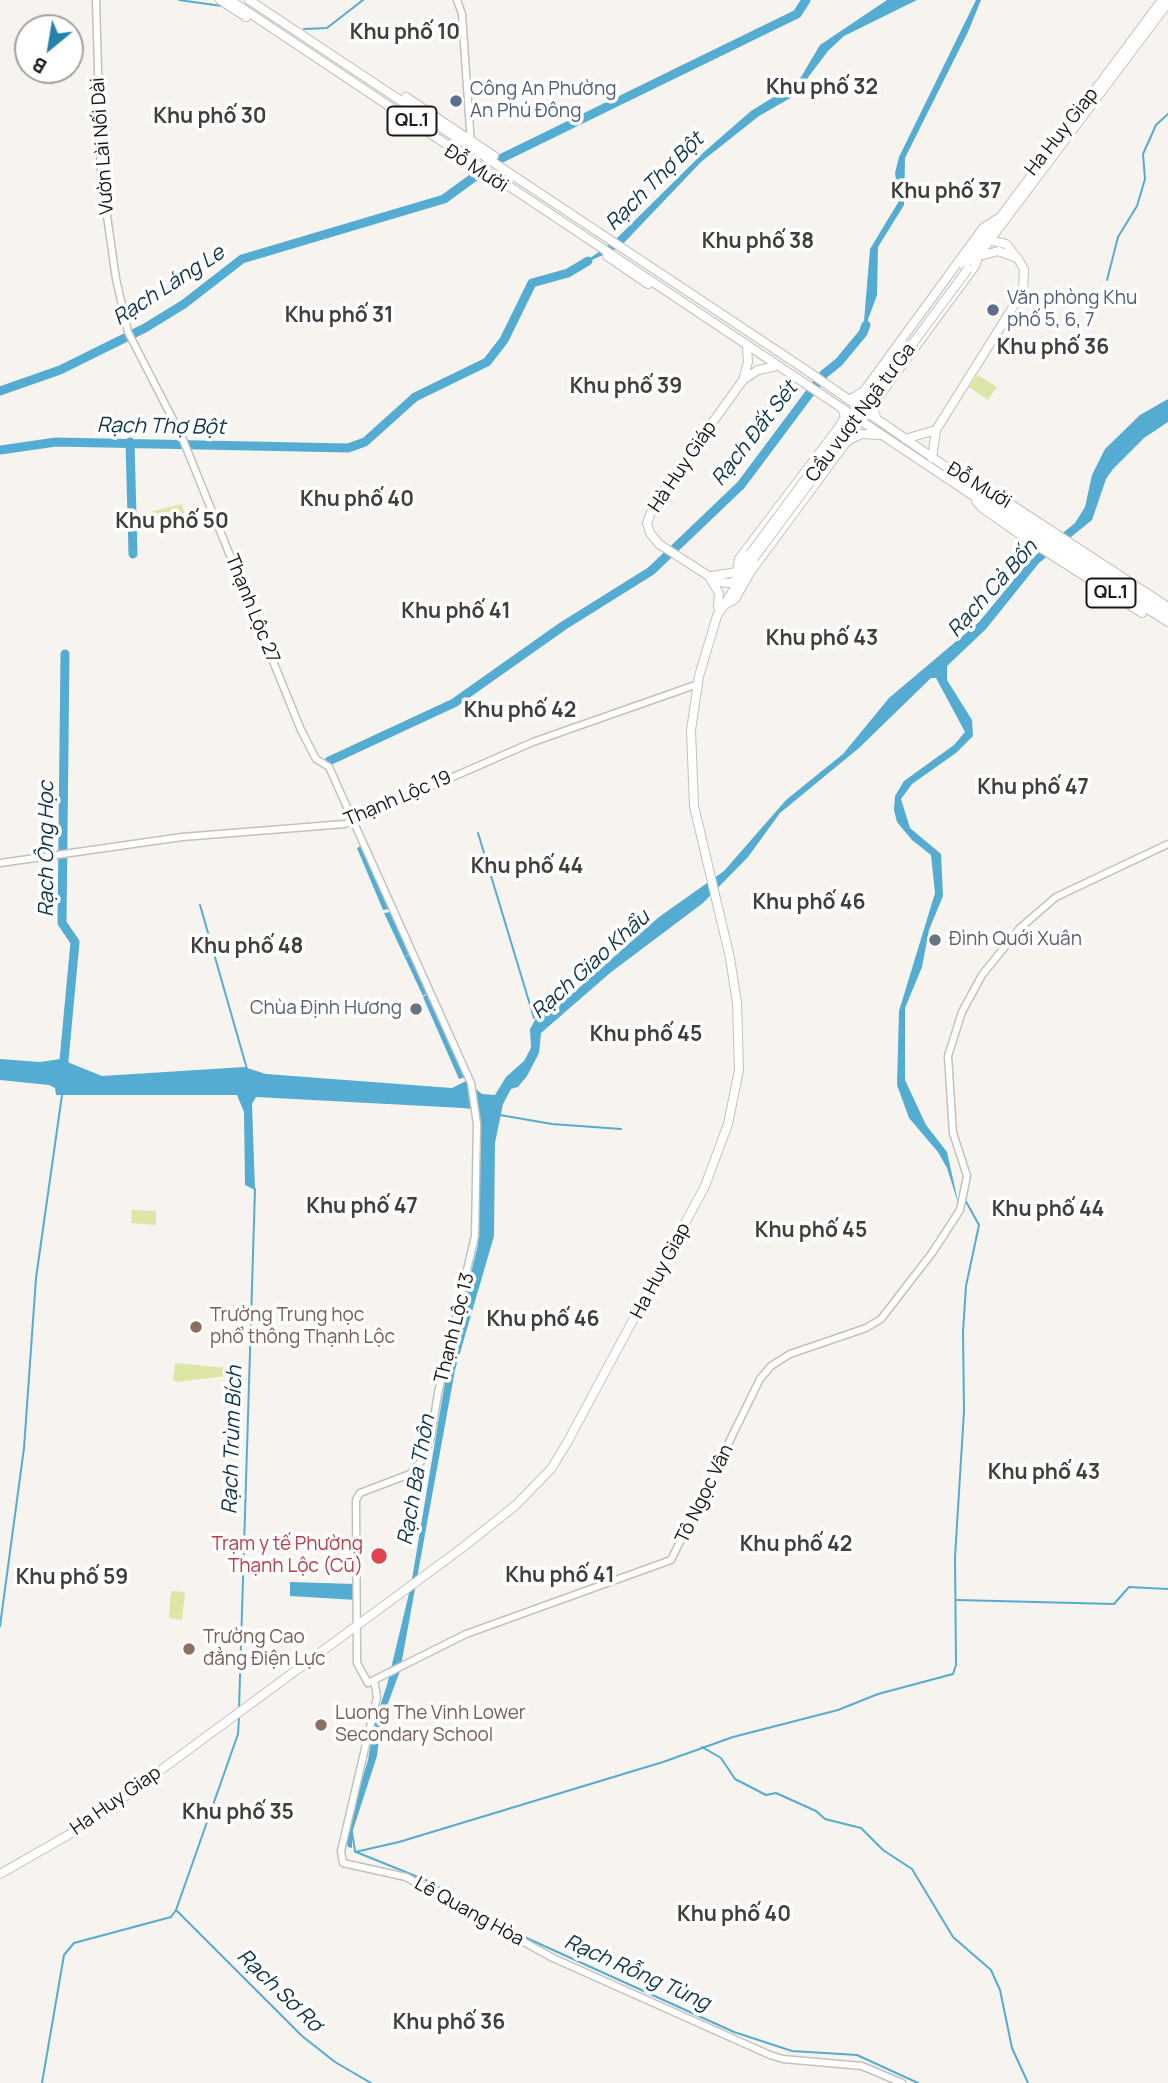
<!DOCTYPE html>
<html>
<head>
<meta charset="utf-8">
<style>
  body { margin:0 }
  #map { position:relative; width:1168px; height:2083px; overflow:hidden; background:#f7f4ef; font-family:Manrope,sans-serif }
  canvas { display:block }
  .north { position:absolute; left:14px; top:14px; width:70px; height:70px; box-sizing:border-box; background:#fff; border:2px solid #a3a2a1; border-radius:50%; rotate:210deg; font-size:19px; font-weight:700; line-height:28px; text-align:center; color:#181715 }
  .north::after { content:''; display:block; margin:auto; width:24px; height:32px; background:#2481ae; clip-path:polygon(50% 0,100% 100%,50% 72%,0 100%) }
</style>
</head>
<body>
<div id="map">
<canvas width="1168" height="2083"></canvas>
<div class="north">B</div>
</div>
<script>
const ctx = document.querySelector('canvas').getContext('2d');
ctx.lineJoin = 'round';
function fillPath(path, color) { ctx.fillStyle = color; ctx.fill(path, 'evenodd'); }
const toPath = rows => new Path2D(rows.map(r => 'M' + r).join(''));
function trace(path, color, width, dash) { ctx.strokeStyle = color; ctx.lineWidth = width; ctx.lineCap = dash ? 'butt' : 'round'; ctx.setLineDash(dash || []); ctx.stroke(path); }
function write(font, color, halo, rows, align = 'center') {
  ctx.font = font + ' Manrope,sans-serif'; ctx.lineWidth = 7; ctx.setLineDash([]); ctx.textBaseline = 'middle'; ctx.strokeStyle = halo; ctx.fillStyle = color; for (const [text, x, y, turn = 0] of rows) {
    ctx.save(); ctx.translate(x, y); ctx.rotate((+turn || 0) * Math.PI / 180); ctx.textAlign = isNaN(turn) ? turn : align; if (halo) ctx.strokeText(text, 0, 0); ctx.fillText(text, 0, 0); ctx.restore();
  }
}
fillPath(toPath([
  [978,375,997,387,988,400,969,387],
  [182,504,185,516,154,524,150,512],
  [132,1210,156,1211,156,1225,131,1223],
  [175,1363,228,1368,227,1376,177,1382,173,1380],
  [171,1591,185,1592,182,1620,169,1618]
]), '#dee6a7');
fillPath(toPath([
  [887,0,917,0,844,36,828,51,794,96,759,116,701,162,620,247,579,266,614,241,704,152,751,111,798,82,820,45],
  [976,0,981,0,968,32,905,158,904,205,878,247,877,295,863,333,870,249,899,201,895,173,899,157],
  [1168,399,1168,422,1144,438,1113,469,1106,479,1092,520,1039,563,986,629,947,666,947,680,972,720,973,736,956,753,912,784,901,799,910,828,941,854,943,896,929,930,922,967,905,1008,905,1080,926,1125,947,1152,959,1206,947,1168,938,1152,909,1118,897,1085,899,1011,935,893,931,855,912,840,897,822,894,810,895,796,904,781,954,745,965,732,936,678,931,678,859,748,780,813,748,857,703,903,610,973,541,1033,539,1053,527,1076,518,1087,511,1089,503,1104,495,1143,494,1236,455,1370,400,1671,381,1722,377,1756,352,1833,352,1848,348,1847,345,1835,368,1760,374,1724,387,1685,411,1585,448,1364,478,1245,480,1116,472,1109,463,1108,256,1097,252,1104,255,1190,245,1185,244,1112,237,1095,56,1095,55,1088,49,1085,0,1080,0,1059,40,1062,60,1059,102,1076,244,1067,266,1074,452,1088,466,1081,482,1094,495,1095,506,1077,524,1061,531,1048,530,1029,538,1015,572,994,659,917,724,871,786,800,843,754,889,698,979,622,1031,559,1075,523,1085,507,1092,475,1105,449,1140,415],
  [361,846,377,883,389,909,383,910,357,848],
  [390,912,409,954,405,957,409,955,427,993,423,996,384,913],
  [427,994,433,1008,467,1077,459,1079,423,997],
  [290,1582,355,1584,356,1600,290,1596]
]), '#54acd3');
trace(toPath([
  [179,0,222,6],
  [304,29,327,28,363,0],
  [1107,280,1118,237,1137,206,1145,179,1143,154,1156,125,1168,114],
  [478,833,534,1018],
  [200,905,247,1069],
  [500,1115,552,1124,621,1129],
  [957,1600,1114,1604,1129,1587,1168,1589],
  [0,1626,24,1448,36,1278,62,1095],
  [239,1709,255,1189],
  [702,1747,721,1758,735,1779,766,1795,776,1793,816,1811,825,1819,861,1828,883,1850,912,1869,953,1937,991,1970,1000,1990,1012,2048,1028,2083],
  [352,1832,355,1851],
  [355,1852,399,1842,663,1762,733,1737,838,1710,878,1694,953,1674,956,1665,955,1557,964,1411,963,1332,966,1286,979,1225,964,1198],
  [356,1852,428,1881,520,1935,734,2032,792,2051,857,2055,918,2083],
  [176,1910,302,2036,335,2062,371,2083],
  [42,2083,64,1955,74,1943,171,1917,176,1910,238,1734,239,1718]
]), '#54acd3', 2);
trace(toPath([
  [502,158,797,14,806,0],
  [0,391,60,370,145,328,184,304,242,259,444,199,477,175],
  [130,442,133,554],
  [0,450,56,442,348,448,365,442,415,397,487,362,504,340,532,283,568,273,588,261],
  [329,761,454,703,563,626,651,571,741,485,824,374,839,362,863,333,866,325],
  [63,1071,75,942,62,923,65,654]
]), '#54acd3', 9);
const tertiary = toPath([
  [96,0,101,174,116,279,128,332,181,435,301,730,316,759,329,767,471,1083,477,1124,475,1236,438,1393,431,1437,423,1459,410,1474,360,1493,356,1500,357,1663,368,1683,466,1634,671,1560,760,1379,771,1366,790,1354,866,1328,881,1319,932,1253,960,1210,967,1176,953,1133,948,1056,962,1012,982,975,1020,928,1056,897,1168,844],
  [457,0,462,14,471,145],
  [0,863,182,837,345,824,533,742,698,684],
  [374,1680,377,1697,341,1851,343,1863,406,1877,553,1958,770,2055,783,2059,862,2066,902,2083]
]);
const primary = toPath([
  [980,256,998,251,1014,257],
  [974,261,1168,3],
  [964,266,1162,0],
  [743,380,758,370,773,367],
  [905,439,936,430],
  [932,458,936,430,1023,291,1024,269,1018,259,1006,244,988,240],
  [736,573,750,554],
  [712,576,737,572],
  [739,579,730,583,718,582,659,544,650,533,647,523,654,504,743,380,748,362,747,349],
  [711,580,719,593,718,607],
  [0,1874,89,1823,462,1548,516,1505,551,1469,568,1441,705,1186,728,1124,739,1070,737,1003,730,958,694,806,691,730,699,676,717,616,754,558]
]);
const trunk = toPath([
  [220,0,246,17],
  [230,0,1038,539,1168,622],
  [249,0,803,368,1062,547,1168,614],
  [406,97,494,156],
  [981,242,988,240],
  [607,256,648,284],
  [849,400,864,391,983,228,997,219],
  [876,417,873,409,877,399,975,266,978,257],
  [974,480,1168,607],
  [976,501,982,508,1025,538,1142,613],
  [737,572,739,559,839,427,845,417,842,408],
  [721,607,735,599,751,571,847,441,861,434,880,435]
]);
trace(tertiary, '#c4c1bc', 9);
trace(primary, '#c4c1bc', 10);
trace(trunk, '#c4c1bc', 10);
trace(tertiary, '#fff', 6);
trace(primary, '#fff', 8);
trace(trunk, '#fff', 8);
const primaryBridge = toPath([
  [750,554,816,465],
  [754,558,968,269]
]);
trace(primaryBridge, '#c4c1bc', 10, []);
trace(primaryBridge, '#fff', 8);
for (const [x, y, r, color] of [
  [456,101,7,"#5c6f8a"],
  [993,310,7,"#5c6f8a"],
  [935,940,7,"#6b7280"],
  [416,1009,7,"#6b7280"],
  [196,1327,7,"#8d6e63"],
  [379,1556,9,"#e0444e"],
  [189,1649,7,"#8d6e63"],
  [321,1725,7,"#8d6e63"]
]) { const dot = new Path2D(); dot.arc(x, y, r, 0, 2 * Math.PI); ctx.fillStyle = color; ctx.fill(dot); trace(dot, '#fff', 2.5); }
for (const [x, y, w] of [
  [412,121,49],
  [1111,593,49]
]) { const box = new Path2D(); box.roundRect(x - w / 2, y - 14.5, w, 29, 5); ctx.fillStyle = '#fff'; ctx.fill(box); trace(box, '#181715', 2); }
write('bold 18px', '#181715', null, [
  ["QL.1",412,121],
  ["QL.1",1111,593]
]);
write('19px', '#4e5e75', '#fff', [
  ["Công An Phường",470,90],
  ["An Phú Đông",470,112],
  ["Văn phòng Khu",1007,299],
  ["phố 5, 6, 7",1007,321]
], 'left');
write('19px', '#181715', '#fff', [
  ["Ha Huy Giap",1062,132,-52],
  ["Vườn Lài Nối Dài",103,146,-94],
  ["Đỗ Mười",476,169,33],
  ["Cầu vượt Ngã tư Ga",861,413,-53],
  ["Hà Huy Giáp",683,467,-56],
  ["Đỗ Mười",979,486,31],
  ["Thạnh Lộc 27",252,609,68],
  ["Thạnh Lộc 19",398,799,-23],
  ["Ha Huy Giap",661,1271,-62],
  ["Thạnh Lộc 13",455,1328,-76],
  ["Tô Ngọc Vân",705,1494,-64],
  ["Ha Huy Giap",116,1801,-35],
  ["Lê Quang Hòa",469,1912,29]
]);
write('19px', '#5b616d', '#fff', [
  ["Đình Quới Xuân",949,940],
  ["Chùa Định Hương",402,1009,"right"]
], 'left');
write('19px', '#785e54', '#fff', [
  ["Trường Trung học",210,1316],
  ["phổ thông Thạnh Lộc",210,1338],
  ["Trường Cao",203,1638],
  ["đẳng Điện Lực",203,1660],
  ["Luong The Vinh Lower",335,1714],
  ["Secondary School",335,1736]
], 'left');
write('19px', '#be3a42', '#fff', [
  ["Trạm y tế Phường",363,1545],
  ["Thạnh Lộc (Cũ)",363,1567]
], 'right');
write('bold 21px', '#413f3b', '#fff', [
  ["Khu phố 10",405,33],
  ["Khu phố 32",822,88],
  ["Khu phố 30",210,117],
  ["Khu phố 37",946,192],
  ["Khu phố 38",758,242],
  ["Khu phố 31",339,316],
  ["Khu phố 36",1053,348],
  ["Khu phố 39",626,387],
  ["Khu phố 40",357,500],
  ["Khu phố 50",172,522],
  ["Khu phố 41",456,612],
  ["Khu phố 43",822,639],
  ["Khu phố 42",520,711],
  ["Khu phố 47",1033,788],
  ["Khu phố 44",527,867],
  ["Khu phố 46",809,903],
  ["Khu phố 48",247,947],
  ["Khu phố 45",646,1035],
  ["Khu phố 47",362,1207],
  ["Khu phố 44",1048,1210],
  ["Khu phố 45",811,1231],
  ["Khu phố 46",543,1320],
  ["Khu phố 43",1044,1473],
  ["Khu phố 42",796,1545],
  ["Khu phố 41",560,1576],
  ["Khu phố 59",72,1578],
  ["Khu phố 35",238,1813],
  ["Khu phố 40",734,1915],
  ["Khu phố 36",449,2023]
]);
write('italic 21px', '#0d3546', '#fff', [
  ["Rạch Thợ Bột",655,182,-45],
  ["Rạch Láng Le",169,286,-33],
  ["Rạch Thợ Bột",161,427,1],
  ["Rạch Đất Sét",755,434,-52],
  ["Rạch Cả Bốn",993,589,-48],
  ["Rạch Ông Học",47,849,-90],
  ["Rạch Giao Khẩu",591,965,-42],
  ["Rạch Trùm Bích",233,1440,-88],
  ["Rạch Ba Thôn",417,1480,-80],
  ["Rạch Rỗng Tùng",637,1973,24],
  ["Rạch Sơ Rơ",279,1991,44]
]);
</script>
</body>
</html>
